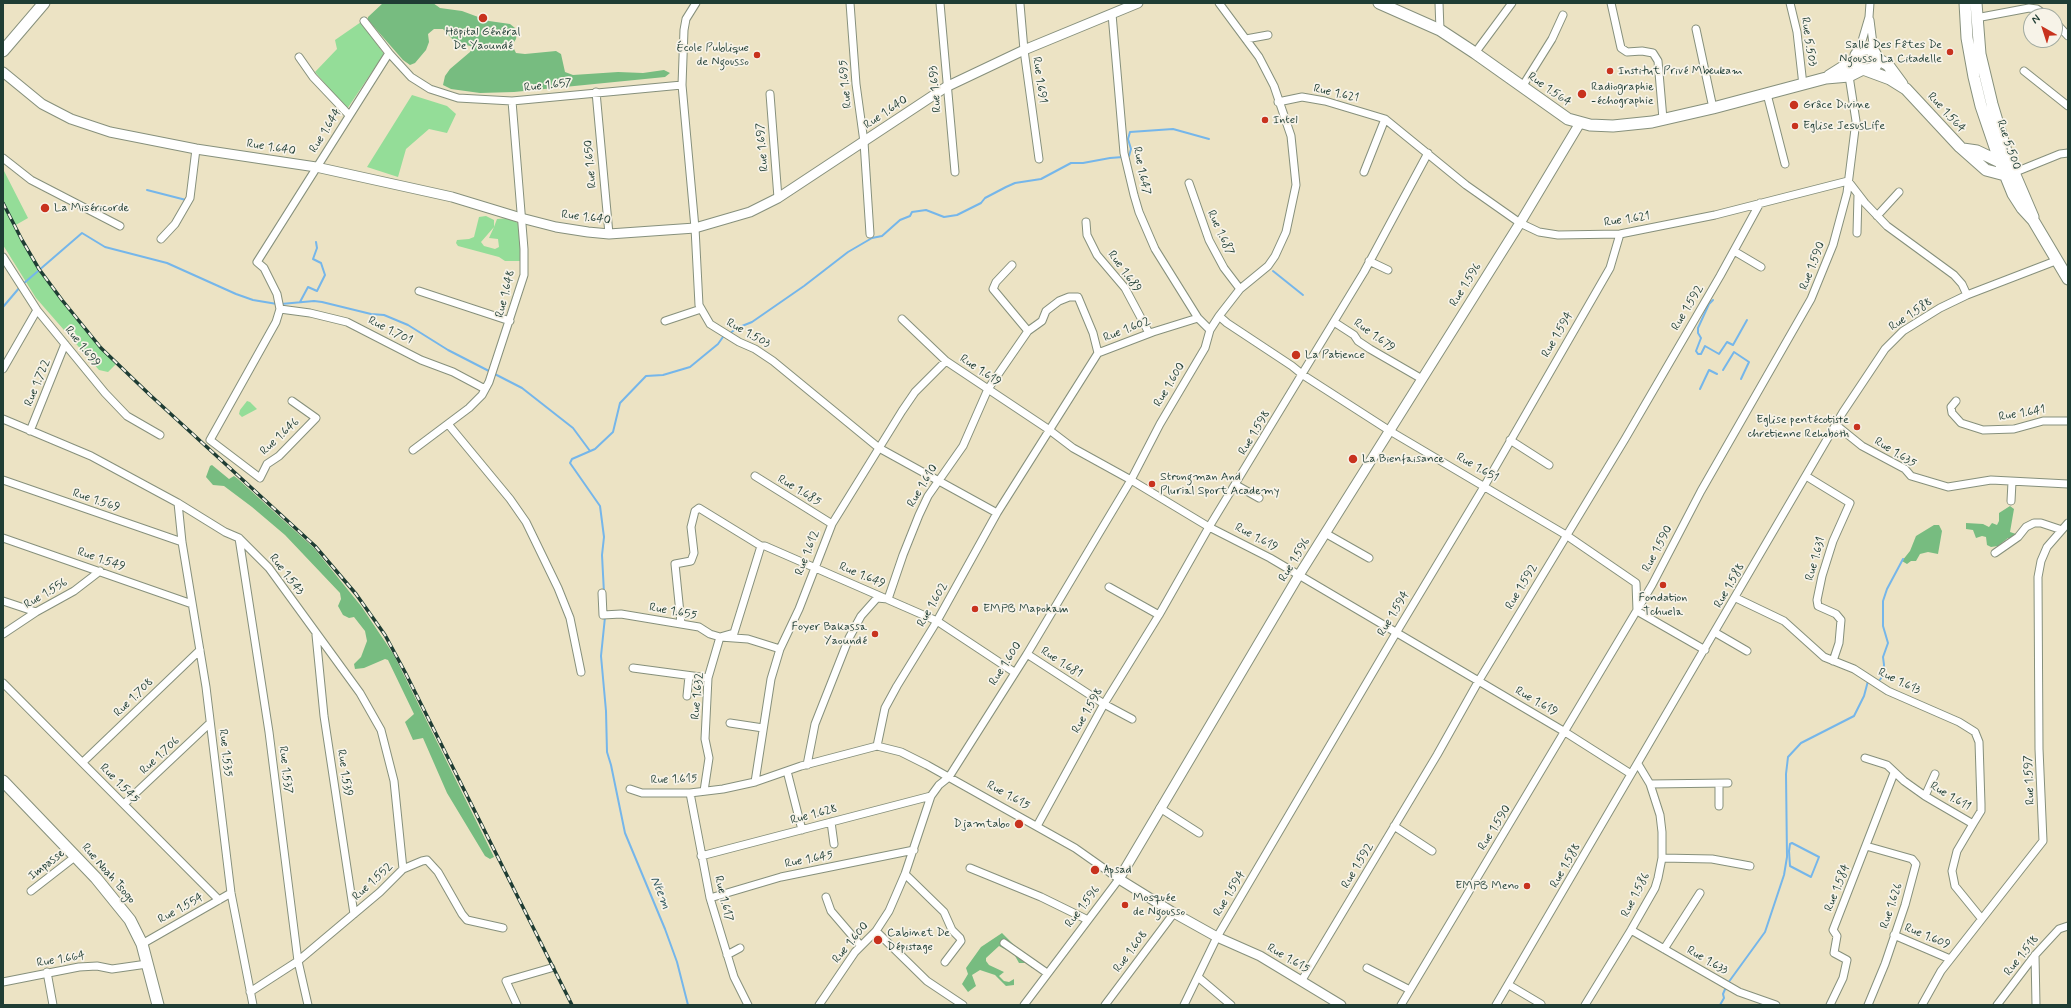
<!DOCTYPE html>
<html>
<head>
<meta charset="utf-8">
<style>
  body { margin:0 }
  #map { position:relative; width:2071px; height:1008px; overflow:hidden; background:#ece3c4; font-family:Mynerve,sans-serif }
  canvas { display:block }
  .frame { position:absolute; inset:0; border:4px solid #1f3d34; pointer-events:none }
  .north { position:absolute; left:2023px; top:8px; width:40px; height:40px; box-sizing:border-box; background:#f7f3e8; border:1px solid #a1aaa0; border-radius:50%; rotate:321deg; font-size:11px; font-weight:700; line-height:16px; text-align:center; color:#1f3d34 }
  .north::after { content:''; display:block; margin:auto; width:14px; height:18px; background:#c8321e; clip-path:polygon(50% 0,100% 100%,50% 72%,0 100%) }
</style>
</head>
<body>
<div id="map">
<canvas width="2071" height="1008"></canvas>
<div class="frame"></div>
<div class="north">N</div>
</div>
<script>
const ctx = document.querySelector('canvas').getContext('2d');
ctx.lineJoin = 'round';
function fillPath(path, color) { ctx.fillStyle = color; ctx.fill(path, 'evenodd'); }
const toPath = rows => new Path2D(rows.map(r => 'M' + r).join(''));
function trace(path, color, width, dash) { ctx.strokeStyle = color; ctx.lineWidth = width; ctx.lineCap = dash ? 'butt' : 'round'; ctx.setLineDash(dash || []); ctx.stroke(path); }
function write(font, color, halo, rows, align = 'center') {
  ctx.font = font + ' Mynerve,sans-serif'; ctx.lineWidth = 3.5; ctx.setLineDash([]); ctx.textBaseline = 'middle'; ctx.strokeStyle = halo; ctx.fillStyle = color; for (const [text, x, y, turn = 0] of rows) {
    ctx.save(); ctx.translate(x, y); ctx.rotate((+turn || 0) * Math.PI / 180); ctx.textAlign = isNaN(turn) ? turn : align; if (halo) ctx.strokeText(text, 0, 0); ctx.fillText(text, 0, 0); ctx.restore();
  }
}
fillPath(toPath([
  [361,22,384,54,347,109,315,72,337,49,335,40],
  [412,95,447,106,456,114,447,133,429,129,406,149,398,177,367,167],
  [3,169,28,218,14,226,39,269,62,300,101,348,117,363,108,372,99,370,36,298,3,245],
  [486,216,494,220,494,227,497,219,510,218,519,224,522,247,520,261,505,261,499,257,458,246,456,243,457,240,469,239,474,237,479,217],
  [494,227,489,238,498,239,499,247,495,249,484,246,481,242],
  [247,401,250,402,257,409,242,417,239,414,240,410]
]), '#94dd98');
fillPath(toPath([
  [383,3,433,3,440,8,462,11,489,21,510,24,515,28,517,33,516,39,512,45,516,53,525,54,556,51,561,54,565,72,573,75,618,72,643,73,664,70,670,73,665,77,514,92,480,93,451,89,443,85,445,76,450,69,470,52,473,47,454,41,443,29,434,29,428,34,429,42,426,50,415,63,410,65,403,60,368,20,368,17],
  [212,465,229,479,234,476,238,479,282,519,314,548,361,606,394,655,494,857,490,859,485,856,447,793,423,738,413,740,405,722,414,714,388,660,385,659,364,668,355,669,354,664,361,657,367,641,365,631,354,617,349,618,343,615,338,606,341,599,340,593,285,535,252,507,224,486,213,485,206,477,210,466],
  [2010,506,2014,509,2010,532,2016,534,2014,538,2008,538,1998,546,1991,547,1987,545,1986,537,1982,536,1976,538,1973,530,1966,529,1966,523,1983,524,1989,527,1992,523,1997,525,1999,521,1999,513],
  [1934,525,1939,525,1942,531,1938,554,1928,552,1920,554,1916,561,1911,561,1907,564,1902,561,1910,551,1916,536],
  [1002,933,1016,947,1038,962,1035,968,1032,968,1026,963,1019,963,1014,954,999,946,986,958,986,961,989,965,1004,972,999,976,1004,981,1009,982,1014,979,1014,985,1006,986,995,975,980,970,972,975,976,986,968,992,962,984,968,974,966,968,981,947]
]), '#77bc80');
trace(toPath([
  [1127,156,1129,156,1131,149,1128,139,1130,132,1173,129,1209,139],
  [147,190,186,200],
  [1273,271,1303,295],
  [23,284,82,233,105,247,167,263,236,294,253,300,277,304],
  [1713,300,1709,304,1698,328,1698,333,1701,338,1696,351,1698,354,1701,354,1705,346,1719,354,1727,342,1733,345,1747,320],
  [300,302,308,287,317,291,325,275,321,263,313,259,317,248,316,242],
  [281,304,314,301,322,302,371,314,384,315,408,325,448,350,522,388,573,428,590,451],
  [3,307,20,287],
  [729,334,737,328,752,322,804,286,848,252,872,238,882,236,900,220,910,216,912,212,926,210,944,217,957,215,981,203,985,198,1006,187,1015,183,1041,179,1071,163,1083,163,1110,158,1123,157],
  [1723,370,1734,352,1749,362,1741,379],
  [1700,389,1709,370,1717,374],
  [604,593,602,555,604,537,600,506,570,463,572,459,595,449,613,432,620,403,646,376,663,375,690,367,718,344,725,334],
  [605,617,601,656,606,711,607,752,611,765,625,833,665,929,677,962,688,1005],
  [1878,682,1882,677,1884,665,1883,657,1888,643,1883,626,1883,601,1887,589,1903,559],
  [1792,843,1819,857,1811,877,1790,866,1789,851,1790,844,1792,843],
  [1728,983,1765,932,1784,875,1787,857,1786,774,1788,757,1801,743,1854,716,1864,696,1868,681],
  [1720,1005,1724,998,1723,994,1726,987]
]), '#75b6ea', 2);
const minor = toPath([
  [850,3,856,84,864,142,870,234],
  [940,3,955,172],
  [1439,3,1440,30],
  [1611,3,1621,48,1627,52,1642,51,1653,53,1658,61,1663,119],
  [1790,3,1797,32,1803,85],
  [1020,4,1024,50,1039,159],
  [1112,14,1124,153,1134,195,1139,212,1155,249,1198,318],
  [1976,18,2029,8,2037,9,2047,16],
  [1870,20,1874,52],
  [364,21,389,53,411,77,430,89,458,98,512,101,682,85,684,30,686,19,696,3],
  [2055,22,2068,36],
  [1696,29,1713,108],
  [1246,39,1268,35],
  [1859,51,1869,17,1870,3],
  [1475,53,1512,3],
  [299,57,313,77,349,115],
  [2024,71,2068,106],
  [682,85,695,228,699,305,710,324,739,342,755,349,773,361,879,448,997,513],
  [1522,87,1552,39,1563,15],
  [596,92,609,234],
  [770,94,778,198],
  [1767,94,1785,164],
  [1278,102,1302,97,1325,101,1385,119,1466,185,1520,223,1539,232,1558,235,1620,234,1715,215,1848,181,1865,203,1887,226,1954,275,1962,284,1967,295],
  [3,158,31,180,120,226],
  [1364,172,1385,119],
  [2013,173,2060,154,2068,153],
  [1189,183,1209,240,1224,268,1240,289],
  [1877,216,1899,192],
  [1086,222,1087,235,1097,255,1125,288,1149,333],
  [1857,233,1858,195],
  [161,239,175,224,190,198,196,149],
  [1734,251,1761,267],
  [3,257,37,310,105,393,127,416,160,435],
  [1369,261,1388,270],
  [1012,265,996,282,993,289,1028,331],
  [419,291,510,321],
  [280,309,310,313,347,322,421,360,453,372,485,389],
  [1219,316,1227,323,1292,366,1303,375,1390,431,1566,535,1636,583,1637,611,1705,650],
  [902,319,946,361,1048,429,1073,448,1131,480,1209,527,1270,558,1565,732,1631,774],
  [665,321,701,309],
  [1334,322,1354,335,1358,341,1370,349,1422,379],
  [3,369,37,310],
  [292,401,316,418,279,456,267,464,260,478,210,440,276,322,280,309,277,294,264,268,257,262,389,53],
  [1956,401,1951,407,1952,413,1961,423,1983,430,2014,429,2043,421,2068,421],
  [3,419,91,456,178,503,225,532,239,538,269,568,360,693,381,730,394,781,403,869],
  [448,424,510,499,526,522,558,588,570,618,581,672],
  [1836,425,1862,446,1905,469,1911,476,1948,487,1991,480,2068,484],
  [30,431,65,344],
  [1510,440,1549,465],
  [413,450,469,408,482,395,489,382,524,275,524,249,512,101],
  [755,476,832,524],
  [1806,476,1850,503,1833,541,1822,576,1817,600,1818,606,1836,614,1841,620,1839,643,1833,661],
  [3,480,182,542],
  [1236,485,1259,498],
  [2011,501,2012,482],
  [178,503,182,542,206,687,231,893,253,1005],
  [1325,533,1369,558],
  [3,538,192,604],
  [239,538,269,732,298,961,308,1005],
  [1995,553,2018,537,2026,527,2034,523,2041,523,2062,530],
  [1109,587,1159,615],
  [602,593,603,615,621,614,699,627,710,634,720,637,748,639,780,649],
  [1736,598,1784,621,1824,657,1854,669,1888,691,1959,722,1975,732,1979,742,1981,804,1981,811,1973,824],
  [3,601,36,612],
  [681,623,675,564,691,561,694,553,691,527,695,511,699,508,761,546,765,546,937,621,1014,672],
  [1716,633,1747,651],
  [3,634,36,612,74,591,100,571],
  [316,635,324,716,354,914],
  [1027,654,1104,704,1132,719],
  [633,668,708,678],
  [3,683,219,900],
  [687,696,689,676],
  [730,723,763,728],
  [877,746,885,708,897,686,937,621,997,513,1098,353,1153,332,1198,318,1210,330,1219,316,1240,289,1268,266,1275,256,1286,232,1296,185,1291,136,1274,86,1259,57,1219,3],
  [1865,758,1887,765,1904,781,1925,796,1973,824,1957,851,1952,871,1955,886,1981,918],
  [83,762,200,650],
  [807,765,815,724,849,638,861,616,877,598,888,599,903,555,919,515,928,496,963,446,988,389,1028,331,1042,321,1046,311,1059,301,1069,297,1078,297,1093,333,1098,353],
  [787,771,802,830],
  [755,782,771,679,780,649,799,609,832,524,902,411,915,392,946,361],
  [1650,784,1728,783],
  [630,789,642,793,690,793,723,789,755,782,801,766,877,746,901,752,927,765,1075,848,1119,879,1024,1005],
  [704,791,709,758,705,739,708,678,720,637,734,633,761,546],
  [690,793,710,898,734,977,748,1005],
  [1925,796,1935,774],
  [124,804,210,723],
  [1719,806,1719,784],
  [1160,808,1199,833],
  [831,822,834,844],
  [1037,826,1104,704,1159,615,1209,527,1364,272,1428,153],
  [1394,826,1432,851],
  [1866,846,1912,859,1916,864,1905,905,1885,964,1868,1005],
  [701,856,931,796],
  [1662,858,1712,859,1750,866],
  [970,868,1041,897,1088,920],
  [905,874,944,912,952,930,960,938,961,941,945,962],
  [31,891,76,856],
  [826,897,831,911,861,946],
  [710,898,781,877,914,850],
  [1631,930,1739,992,1776,1005],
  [876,931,927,981,963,1005],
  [1894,935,1950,959],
  [1004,943,1047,973],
  [142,944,231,893],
  [1664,949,1700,893],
  [727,955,740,948],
  [2035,955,2036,1005],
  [1367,968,1410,990],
  [47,972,53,1005],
  [1198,977,1231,1005],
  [1302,980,1437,755,1478,682,1625,439,1720,276,1760,203],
  [3,982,79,967,97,966,112,969,147,964],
  [1509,985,1541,1004],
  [250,992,298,961,380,892,403,869,422,861,427,860,438,872,462,914,467,920,503,928],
  [517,1005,506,981,551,968],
  [819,1005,855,952,876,931,889,911,905,874,931,796,939,785,949,777,1027,654,1098,535,1131,480,1160,424,1205,348,1210,330],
  [1105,1005,1174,913],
  [1184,1005,1217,937,1396,633,1485,485,1610,268,1620,234],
  [1401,1005,1652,585,1701,491,1811,299,1833,245,1847,193,1856,121,1849,76],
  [1496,1005,1843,412,1885,349,1903,331,1940,308,1967,295,2058,260],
  [1585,1005,1631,930,1655,888,1658,878,1662,858,1662,832,1660,815,1650,784,1638,764],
  [1830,1005,1843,978,1847,960,1834,953,1837,936,1833,930,1894,773],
  [1922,1005,1941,971,2043,841,2039,749,2038,577,2041,561,2047,547,2068,523],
  [1997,1005,2035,955,2059,929,2068,926]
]);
const tertiary = toPath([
  [3,72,42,104,71,119,110,132,196,149,316,167,452,197,521,218,556,227,588,232,609,234,695,228,750,212,778,198,946,87,1024,50,1138,3],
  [1341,1005,1260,956,1217,937,1174,913,1119,879,1299,575,1520,223,1580,123]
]);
const secondary = toPath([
  [1379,3,1440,30,1475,53,1568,119,1590,125,1613,126,1652,122,1713,108,1826,78,1849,76,1863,69],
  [1965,3,1967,38,1974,77,1981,106,2000,162,2013,194,2022,208,2033,220,2068,279],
  [1976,3,1980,54,1992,104,2009,161,2033,217],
  [3,51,44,3],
  [1878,59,1888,65,1902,84],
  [1866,70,1872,69,1876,65,1878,59,1874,52,1867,48,1859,51,1856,55,1857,65,1863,69,1890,79,1906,89,1960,147,1986,170,2005,175,2013,173],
  [1829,76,1856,59],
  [1963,149,1977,151,2000,162,2004,162],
  [3,781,96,878,130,920,142,944,158,1005]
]);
trace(minor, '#86907c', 9);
trace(tertiary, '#86907c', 11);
trace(secondary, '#86907c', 13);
trace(minor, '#fff', 7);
trace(tertiary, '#fff', 9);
trace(secondary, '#fff', 11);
const rail = toPath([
  [3,203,22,240,39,269,62,300,101,348,150,395,315,546,356,594,385,635,405,672,572,1005]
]);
trace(rail, '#1f3d34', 3.5);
trace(rail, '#f7f3e8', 2, [6]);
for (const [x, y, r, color] of [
  [483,18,5,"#c8321e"],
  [1950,52,4,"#c8321e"],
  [757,55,4,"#c8321e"],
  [1610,71,4,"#c8321e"],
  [1582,94,5,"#c8321e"],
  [1794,105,5,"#c8321e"],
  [1265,120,4,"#c8321e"],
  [1795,126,4,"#c8321e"],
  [45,208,5,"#c8321e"],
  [1296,355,5,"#c8321e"],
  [1857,427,4,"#c8321e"],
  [1353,459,5,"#c8321e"],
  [1152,484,4,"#c8321e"],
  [1663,585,4,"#c8321e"],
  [975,609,4,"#c8321e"],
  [875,634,4,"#c8321e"],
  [1019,824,5,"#c8321e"],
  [1095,870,5,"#c8321e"],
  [1527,886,4,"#c8321e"],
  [1125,905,4,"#c8321e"],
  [878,940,5,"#c8321e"]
]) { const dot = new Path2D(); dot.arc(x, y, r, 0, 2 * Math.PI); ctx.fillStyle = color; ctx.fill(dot); trace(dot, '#f7f3e8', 1.5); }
write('12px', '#1f3d34', '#f7f3e8', [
  ["Hôpital Général",483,32,"center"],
  ["De Yaoundé",483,46,"center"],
  ["Salle Des Fêtes De",1942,45,"right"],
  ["Ngousso La Citadelle",1942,59,"right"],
  ["École Publique",749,48,"right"],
  ["de Ngousso",749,62,"right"],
  ["Institut Privé Mbeukam",1618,71],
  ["Radiographie",1591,87],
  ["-échographie",1591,101],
  ["Grâce Divine",1803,105],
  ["Intel",1273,120],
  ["Eglise JesusLife",1803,126],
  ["La Miséricorde",54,208],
  ["La Patience",1305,355],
  ["Eglise pentécotiste",1849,420,"right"],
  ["chretienne Rehoboth",1849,434,"right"],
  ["La Bienfaisance",1362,459],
  ["Strongman And",1160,477],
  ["Plurial Sport Academy",1160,491],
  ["Fondation",1663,598,"center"],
  ["Tchuela",1663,612,"center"],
  ["EMPB Mapokam",983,609],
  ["Foyer Bakassa",867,627,"right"],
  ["Yaoundé",867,641,"right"],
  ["Djamtabo",1010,824,"right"],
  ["Apsad",1104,870],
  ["EMPB Meno",1519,886,"right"],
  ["Mosquée",1133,898],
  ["de Ngousso",1133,912],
  ["Cabinet De",887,933],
  ["Dépistage",887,947]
], 'left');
write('12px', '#1f3d34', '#f7f3e8', [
  ["Rue 5.503",1808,42,81],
  ["Rue 1.691",1039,80,82],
  ["Rue 1.695",846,84,-96],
  ["Rue 1.657",548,86,-6],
  ["Rue 1.693",936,89,-95],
  ["Rue 1.564",1549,90,35],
  ["Rue 1.621",1336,94,13],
  ["Rue 1.640",886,113,-34],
  ["Rue 1.564",1946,113,47],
  ["Rue 1.644",326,131,-58],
  ["Rue 5.500",2008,145,71],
  ["Rue 1.697",763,147,-95],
  ["Rue 1.640",271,148,9],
  ["Rue 1.650",591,164,-95],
  ["Rue 1.647",1141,171,78],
  ["Rue 1.640",586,218,7],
  ["Rue 1.621",1627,220,-8],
  ["Rue 1.687",1220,233,65],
  ["Rue 1.590",1813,266,-69],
  ["Rue 1.689",1124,272,54],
  ["Rue 1.596",1466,285,-58],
  ["Rue 1.648",506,294,-76],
  ["Rue 1.592",1688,308,-59],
  ["Rue 1.588",1911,315,-34],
  ["Rue 1.602",1127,330,-21],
  ["Rue 1.701",390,331,27],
  ["Rue 1.503",748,334,29],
  ["Rue 1.594",1558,335,-60],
  ["Rue 1.679",1374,336,36],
  ["Rue 1.699",82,347,51],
  ["Rue 1.619",980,371,34],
  ["Rue 1.722",38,383,-68],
  ["Rue 1.600",1170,385,-59],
  ["Rue 1.641",2022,414,-9],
  ["Rue 1.598",1255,433,-59],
  ["Rue 1.646",280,437,-43],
  ["Rue 1.635",1895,453,31],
  ["Rue 1.651",1477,468,30],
  ["Rue 1.610",923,486,-59],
  ["Rue 1.685",799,491,31],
  ["Rue 1.569",96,501,19],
  ["Rue 1.619",1256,538,28],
  ["Rue 1.590",1658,549,-62],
  ["Rue 1.612",808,553,-69],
  ["Rue 1.631",1816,559,-74],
  ["Rue 1.549",101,560,19],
  ["Rue 1.596",1295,560,-59],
  ["Rue 1.543",286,575,52],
  ["Rue 1.649",862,576,23],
  ["Rue 1.588",1730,586,-60],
  ["Rue 1.592",1522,587,-59],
  ["Rue 1.556",46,594,-31],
  ["Rue 1.602",933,605,-60],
  ["Rue 1.655",673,612,10],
  ["Rue 1.594",1394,614,-59],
  ["Rue 1.681",1061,663,33],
  ["Rue 1.600",1006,664,-57],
  ["Rue 1.613",1899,682,26],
  ["Rue 1.632",698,696,-85],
  ["Rue 1.708",134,698,-44],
  ["Rue 1.619",1536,702,30],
  ["Rue 1.598",1088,711,-60],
  ["Rue 1.535",225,753,83],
  ["Rue 1.706",160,756,-43],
  ["Rue 1.537",285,770,83],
  ["Rue 1.539",344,773,81],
  ["Rue 1.615",674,780,-2],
  ["Rue 1.597",2030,780,-93],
  ["Rue 1.545",119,784,45],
  ["Rue 1.615",1008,796,29],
  ["Rue 1.611",1950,797,31],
  ["Rue 1.628",814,815,-15],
  ["Rue 1.590",1495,828,-58],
  ["Rue 1.645",809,860,-11],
  ["Impasse",47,865,-38],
  ["Rue 1.592",1358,866,-59],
  ["Rue 1.588",1566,866,-60],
  ["Rue Noah Tsogo",108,874,49],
  ["Rue 1.552",373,882,-43],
  ["Rue 1.584",1838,888,-68],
  ["Rue 1.594",1230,894,-59],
  ["Rue 1.586",1636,895,-63],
  ["Rue 1.617",723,899,76],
  ["Rue 1.626",1892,906,-72],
  ["Rue 1.596",1083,907,-53],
  ["Rue 1.554",181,909,-29],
  ["Rue 1.609",1927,937,23],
  ["Rue 1.600",851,943,-50],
  ["Rue 1.608",1131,952,-53],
  ["Rue 1.518",2022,956,-51],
  ["Rue 1.615",1288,959,30],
  ["Rue 1.664",61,960,-9],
  ["Rue 1.633",1707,961,30]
]);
write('italic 13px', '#345b62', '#f7f3e8', [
  ["Ntem",660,893,67]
]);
</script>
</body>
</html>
